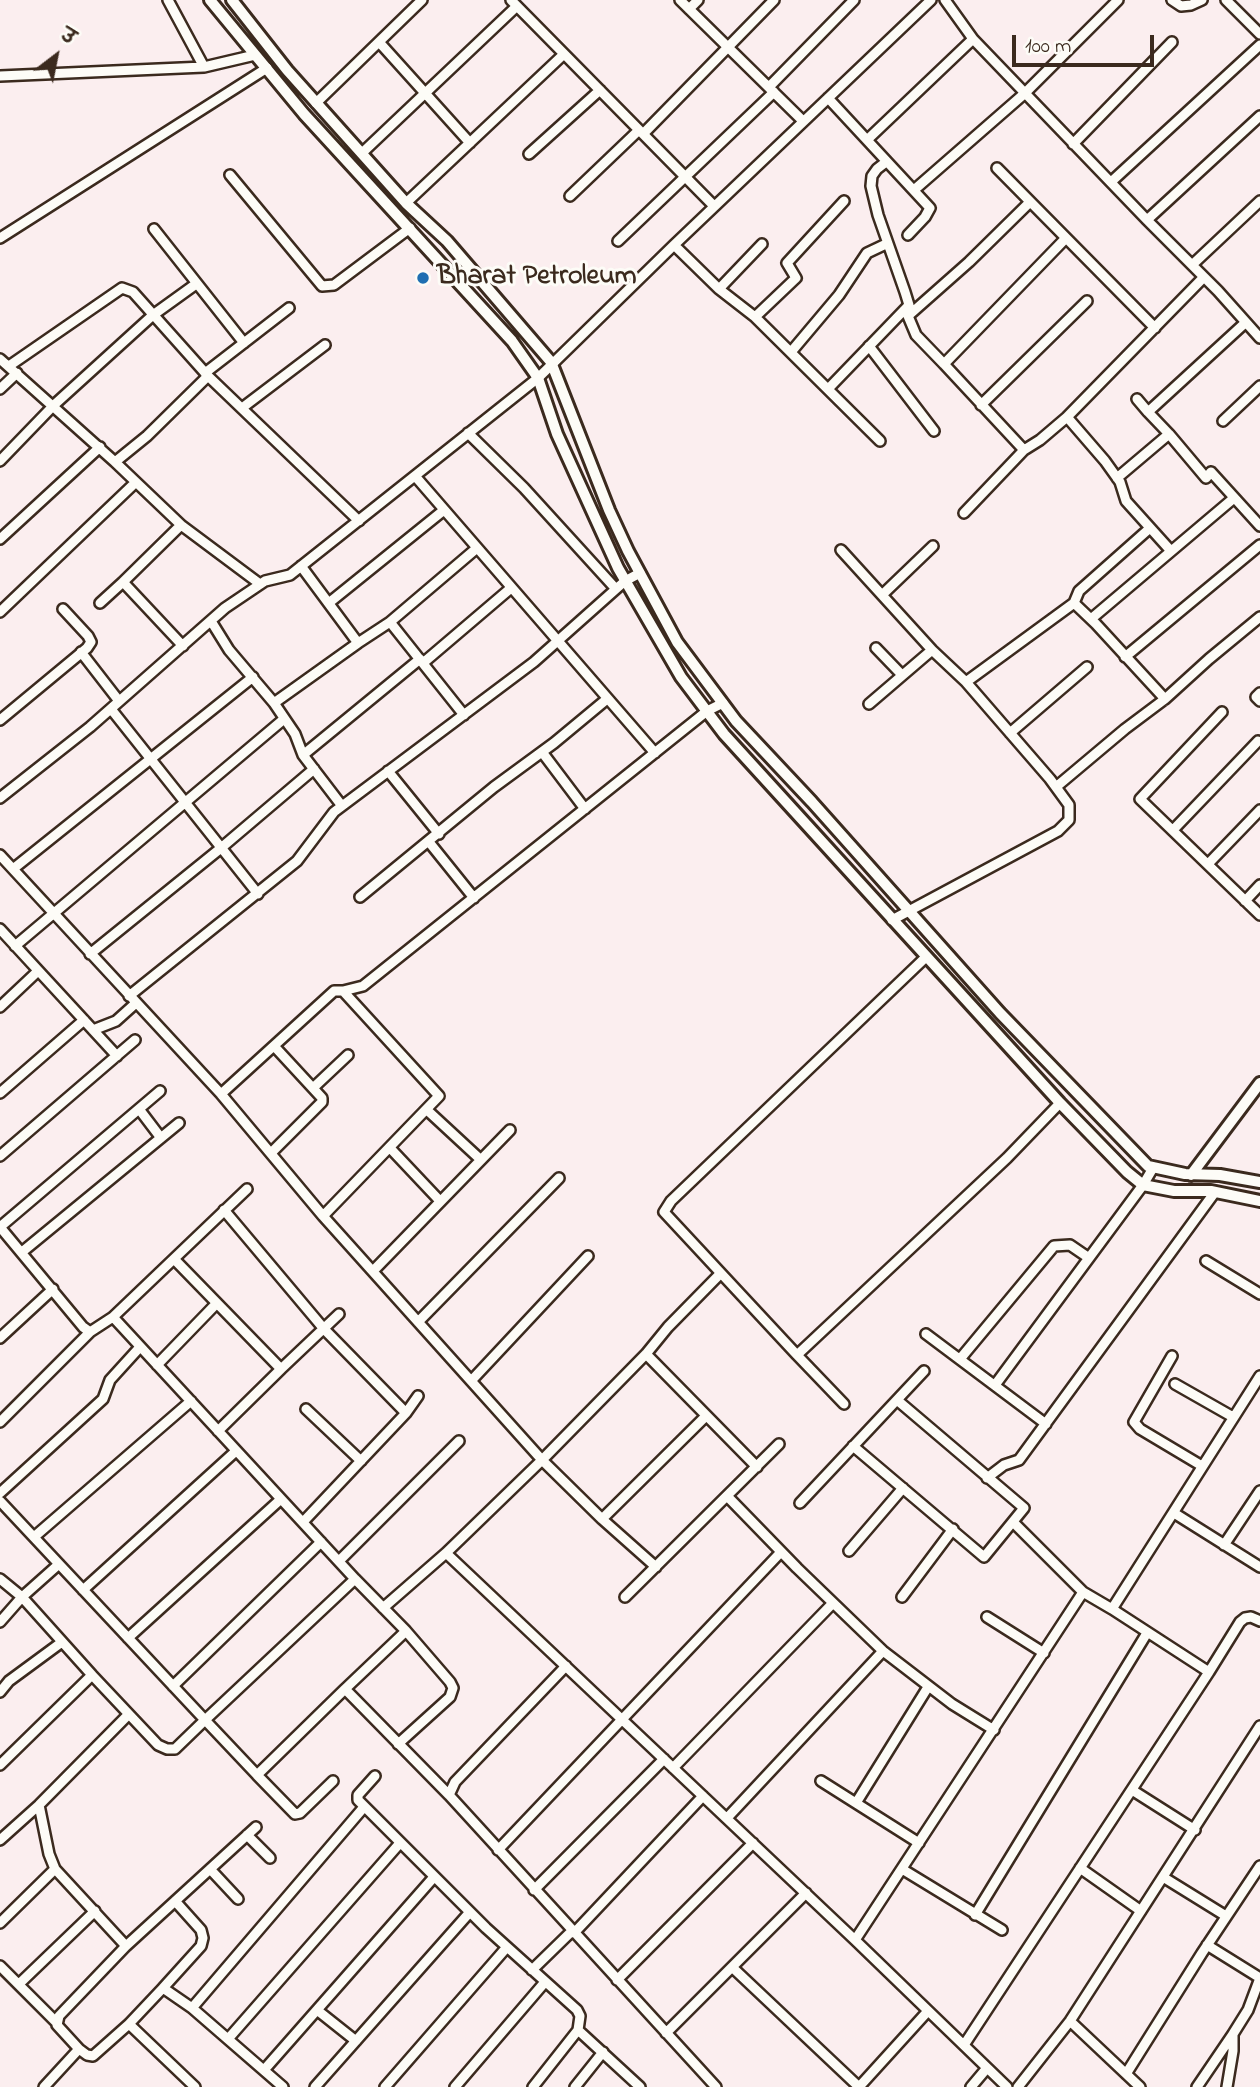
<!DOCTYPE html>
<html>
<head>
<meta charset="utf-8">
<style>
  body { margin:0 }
  #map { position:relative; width:1260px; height:2087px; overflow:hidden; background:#fbeeef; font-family:"Indie Flower","Playpen Sans Deva",sans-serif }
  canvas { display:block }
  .north { position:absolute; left:21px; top:21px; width:70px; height:70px; -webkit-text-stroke:5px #fdfcf7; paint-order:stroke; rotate:32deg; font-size:19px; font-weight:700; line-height:28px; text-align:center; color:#3b2a1e }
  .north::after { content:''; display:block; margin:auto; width:24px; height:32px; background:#3b2a1e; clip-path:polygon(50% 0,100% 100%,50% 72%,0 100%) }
  .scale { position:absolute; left:1012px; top:35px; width:142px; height:32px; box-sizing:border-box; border:4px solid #3b2a1e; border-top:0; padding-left:9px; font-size:21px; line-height:24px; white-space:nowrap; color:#3b2a1e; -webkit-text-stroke:5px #fdfcf7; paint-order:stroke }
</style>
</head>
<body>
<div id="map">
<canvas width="1260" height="2087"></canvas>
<div class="north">उ</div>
<div class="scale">100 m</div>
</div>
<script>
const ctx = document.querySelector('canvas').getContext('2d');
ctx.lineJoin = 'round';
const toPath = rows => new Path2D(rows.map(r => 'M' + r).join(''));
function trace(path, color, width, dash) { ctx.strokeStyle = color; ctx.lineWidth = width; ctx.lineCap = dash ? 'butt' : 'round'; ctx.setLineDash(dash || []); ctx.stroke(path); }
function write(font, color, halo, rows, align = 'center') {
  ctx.font = font + ' "Indie Flower",sans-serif'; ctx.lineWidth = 6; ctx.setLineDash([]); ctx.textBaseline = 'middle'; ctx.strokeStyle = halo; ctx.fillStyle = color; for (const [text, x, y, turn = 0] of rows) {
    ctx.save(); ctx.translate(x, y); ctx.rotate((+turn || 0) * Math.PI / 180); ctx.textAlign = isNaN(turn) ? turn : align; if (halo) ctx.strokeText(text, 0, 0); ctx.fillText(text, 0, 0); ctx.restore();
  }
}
const minor = toPath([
  [511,0,714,206],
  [680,0,803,121],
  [945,0,973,39,1147,220,1218,291,1260,338],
  [1172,0,1181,6,1191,5,1202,0],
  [1226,0,1260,34],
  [689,9,698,0],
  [379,42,470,143],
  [204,67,255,55],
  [0,76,204,67,168,0],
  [769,87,854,0],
  [828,98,930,208,925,217,908,235],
  [316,103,422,0],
  [643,134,774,0],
  [867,140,973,39],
  [1073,144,1172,42],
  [362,153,517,6],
  [529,154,600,90],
  [886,162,877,169,872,176,871,186,878,215,905,292,909,305,908,316,916,335,944,364],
  [997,168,1155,328],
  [230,175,322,286,334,285,410,228],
  [1111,182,1260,45],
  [914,190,1024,94,1118,0],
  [570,196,639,130],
  [406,203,564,54],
  [1147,220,1260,116],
  [154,229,244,343],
  [0,238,267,68],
  [1066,238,944,364,1024,450,1040,440,1067,417,1105,461,1120,482,1126,501,1171,551],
  [618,241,774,92],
  [674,245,719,289,755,317,880,441],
  [1192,265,1260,201],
  [719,289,762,244],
  [908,316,969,262,1030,202],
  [755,317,796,278,787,263,844,201],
  [869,346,934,431],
  [791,352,839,295,867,253,886,244],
  [0,359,115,462],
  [9,366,122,288,133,292,208,376],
  [205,373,289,308],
  [0,389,17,373],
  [828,389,909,305],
  [1137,399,1148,412],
  [981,405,1087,301],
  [242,408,325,345],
  [1067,417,1204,277],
  [1223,421,1260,386],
  [468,433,524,488,616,589],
  [1169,434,1206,478,1211,472,1260,526],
  [0,461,54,405,153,315,196,284],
  [415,476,655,753],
  [1117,478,1169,434,1148,412,1245,323],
  [964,513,1024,450],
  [181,525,123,582,183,646],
  [0,539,100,447],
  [841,550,932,650,966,682],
  [260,584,181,525,115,462,147,436,208,376,359,521],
  [882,595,933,546],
  [330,602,444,510],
  [100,603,123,582],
  [1074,603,1079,591,1150,528],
  [0,612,136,482],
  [1091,619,1234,498],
  [211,621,229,650,274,703,295,734,303,755,342,806],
  [358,643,390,622],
  [876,648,902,675],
  [81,652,119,701],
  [1125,657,1260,545],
  [423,663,511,588],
  [1260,693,1256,697,1260,701],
  [274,703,358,643,301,566],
  [869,704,932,650],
  [111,709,258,894],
  [1222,712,1140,799,1260,915],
  [464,715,390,622,477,548],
  [0,720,87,648,91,642,88,636,63,609],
  [1010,733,1087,667],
  [542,752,585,809],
  [303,755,420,659],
  [388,771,439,834],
  [1056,787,1125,729,1165,699,1209,659,1260,617],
  [0,798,90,727,225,608,265,581,290,575,538,378,674,245,931,0],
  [1173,830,1258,741],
  [429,842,474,898],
  [0,855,221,1094,323,1216,542,1460,602,1519,656,1567],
  [1208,864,1260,810],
  [13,869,253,677],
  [360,897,494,787,554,743,607,699],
  [1245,901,1260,885],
  [892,920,1058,831,1069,820,1069,805,1050,779,966,682,1074,603,1096,624,1165,699],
  [0,929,117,1056],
  [15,946,284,719],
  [90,954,221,848,314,769],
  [129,996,297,861,334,812,534,662,625,581,640,573],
  [0,1007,38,971],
  [93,1030,116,1021,136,1003],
  [313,1088,348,1055],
  [0,1093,84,1020],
  [221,1094,334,991,343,991,363,986,707,711,723,703],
  [139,1109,161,1138],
  [427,1110,481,1160],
  [390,1148,440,1201],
  [271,1153,322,1102,322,1098,274,1046],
  [0,1156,135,1040],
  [224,1210,324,1329,406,1413],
  [323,1216,439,1096,343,991],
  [0,1227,83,1327,90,1332,113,1317,247,1189],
  [0,1227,160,1091],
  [22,1252,179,1123],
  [174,1259,281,1369,218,1431],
  [1206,1261,1260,1294],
  [373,1271,510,1130],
  [113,1317,355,1579],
  [418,1322,559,1178],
  [926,1334,1046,1424],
  [0,1338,53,1289],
  [646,1354,757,1467],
  [797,1355,664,1212,671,1201,926,957],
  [1172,1356,1134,1422,1140,1429,1202,1466],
  [960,1359,1054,1246,1070,1245,1089,1258],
  [157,1365,217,1303],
  [281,1369,339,1314],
  [471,1381,588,1256],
  [1175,1384,1233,1417],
  [995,1385,1143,1185,1153,1168],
  [844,1404,797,1355,1007,1158,1060,1103],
  [306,1409,361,1461],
  [0,1422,90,1332],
  [853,1446,984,1557,1024,1508,897,1400],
  [987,1478,1004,1465,1019,1460,1215,1192],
  [0,1493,103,1399,110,1380,140,1347],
  [728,1497,797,1568,883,1651,952,1704,994,1730],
  [0,1501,205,1720,175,1749,167,1749,158,1745,92,1675,22,1597,0,1579],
  [800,1503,924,1371],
  [1174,1513,1260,1567],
  [602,1519,706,1416],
  [303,1522,406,1413,418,1396],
  [1013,1522,1083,1592],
  [34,1537,191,1401],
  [1224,1545,1260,1491],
  [849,1551,903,1488],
  [446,1553,855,1940,1007,2087],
  [339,1561,459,1441],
  [83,1590,236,1451],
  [625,1597,779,1444],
  [902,1597,953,1529],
  [383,1608,446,1553,542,1460,646,1354,668,1327,720,1274],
  [1112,1609,1209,1672,1240,1622,1245,1618,1251,1617,1260,1621],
  [987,1617,1044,1653],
  [0,1622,22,1597,59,1564],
  [128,1638,281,1499],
  [566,1666,455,1782,449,1795,716,2087],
  [173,1686,321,1542],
  [345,1689,406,1631],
  [0,1692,9,1681,62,1642],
  [0,1765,92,1675],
  [673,1768,833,1603],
  [257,1775,205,1720,355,1579,406,1631,450,1682,453,1688,450,1697,398,1744],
  [375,1776,358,1795,358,1800,486,1928,577,2010,580,2016,578,2030,533,2087],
  [333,1781,300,1813,295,1814,257,1775,345,1689,449,1795],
  [821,1781,919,1843],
  [1132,1790,1195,1830],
  [856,1803,928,1687],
  [39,1805,49,1854,55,1869,126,1946,59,2016,57,2025,79,2049,87,2055,93,2056,129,2024,163,1988,192,2008,283,2087],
  [727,1818,883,1651],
  [247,1835,270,1858],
  [0,1840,39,1805,128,1715],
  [498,1850,781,1552],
  [1080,1868,1141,1911],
  [210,1869,238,1899],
  [902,1869,1002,1930],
  [1163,1877,1226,1916],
  [534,1890,664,1759],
  [975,1915,1147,1633],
  [0,1923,55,1869],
  [574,1933,703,1796],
  [855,1940,1083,1592,1112,1609,1260,1376],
  [1207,1945,1260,1978,1248,2010,1233,2034],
  [126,1946,256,1827],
  [0,1966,56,2022],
  [733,1968,859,2087],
  [532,1970,572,1931],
  [617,1980,753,1843],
  [19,1984,95,1911],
  [163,1988,201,1946,203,1938,201,1930,175,1901],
  [192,2008,364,1807],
  [317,2010,356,2041],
  [1070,2021,1140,2087],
  [129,2024,195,2087],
  [578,2030,640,2087],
  [666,2033,806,1893],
  [228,2039,400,1843],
  [964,2045,1209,1672],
  [264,2070,434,1877],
  [1126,2074,1202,1953,1260,1866],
  [44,2087,79,2049],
  [315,2087,470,1912],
  [385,2087,507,1947],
  [455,2087,545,1982],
  [575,2087,603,2052],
  [859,2087,928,2011],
  [971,2087,987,2068],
  [1018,2087,1070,2021,1260,1726],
  [1197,2087,1233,2034,1233,2051,1227,2087]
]);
const tertiary = toPath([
  [210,0,304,114,512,341,538,378,557,434,618,568,681,677,724,734,1060,1103,1127,1172,1143,1185,1174,1191,1211,1191,1260,1201],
  [232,0,287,70,406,203,447,241,551,362,609,510,628,551,677,642,736,721,812,802,1000,1013,1148,1166,1185,1174,1220,1175,1260,1182],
  [1191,1175,1260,1083]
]);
trace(minor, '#3b2a1e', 14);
trace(tertiary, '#3b2a1e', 16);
trace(minor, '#fdfcf7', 9);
trace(tertiary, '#fdfcf7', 10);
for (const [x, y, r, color] of [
  [423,278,7,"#1f6fb2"]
]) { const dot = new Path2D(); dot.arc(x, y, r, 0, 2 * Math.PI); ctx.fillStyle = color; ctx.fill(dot); trace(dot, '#fdfcf7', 2.5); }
write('bold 28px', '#3b2a1e', '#fdfcf7', [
  ["Bharat Petroleum",437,278]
], 'left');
</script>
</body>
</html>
